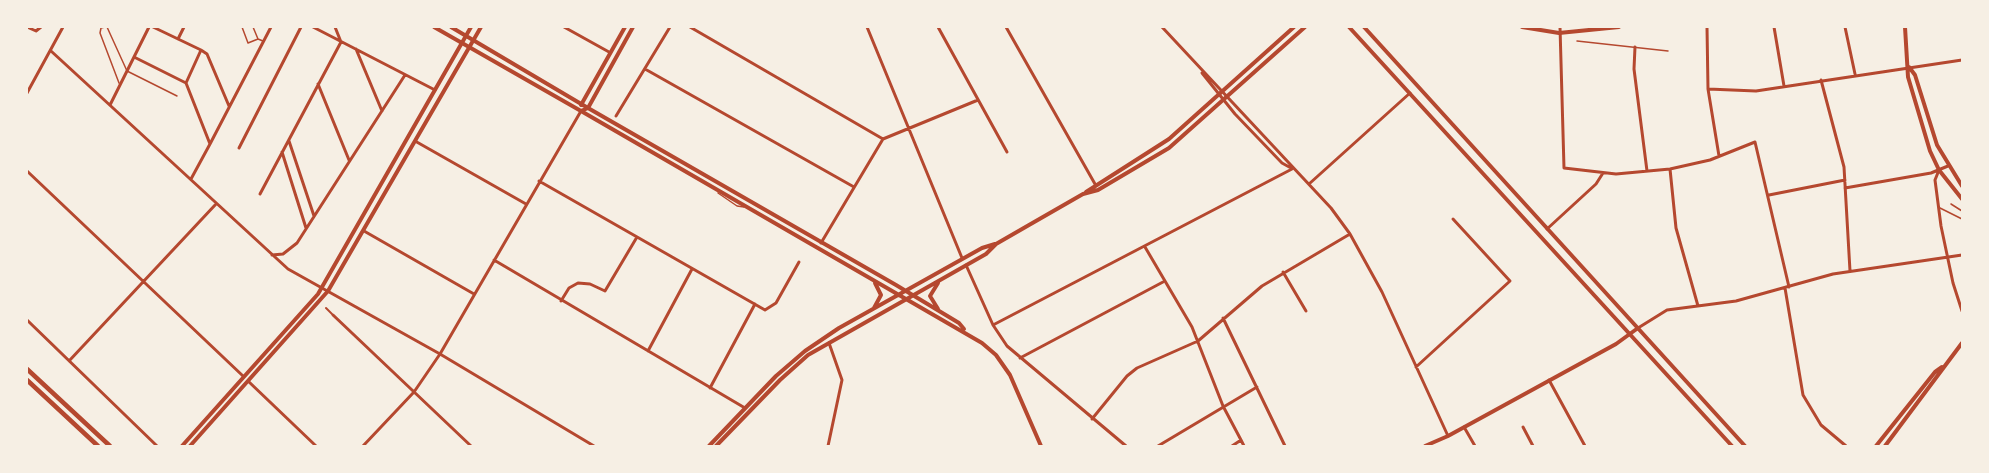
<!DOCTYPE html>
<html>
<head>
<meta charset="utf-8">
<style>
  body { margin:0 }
  #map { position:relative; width:1989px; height:473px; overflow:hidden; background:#f6efe4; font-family:Raleway,sans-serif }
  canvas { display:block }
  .frame { position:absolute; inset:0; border:28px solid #f6efe4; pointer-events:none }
</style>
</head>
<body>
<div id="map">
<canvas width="1989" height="473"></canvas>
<div class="frame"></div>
</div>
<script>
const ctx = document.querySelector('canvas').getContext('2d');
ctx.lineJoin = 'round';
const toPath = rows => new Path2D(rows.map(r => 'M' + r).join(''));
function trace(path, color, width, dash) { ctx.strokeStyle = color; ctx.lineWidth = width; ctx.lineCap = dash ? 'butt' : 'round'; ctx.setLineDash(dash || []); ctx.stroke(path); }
trace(toPath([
  [105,27,101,28,100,33,119,83],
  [107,27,127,71,177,96],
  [242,27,248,43,258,39],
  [253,27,258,39,263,41],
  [1577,41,1668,51],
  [718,193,737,206,744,207],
  [1951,204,1962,211],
  [1940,208,1962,219]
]), '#b5482f', 1.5);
trace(toPath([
  [326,308,332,314]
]), '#b5482f', 2);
trace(toPath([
  [27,27,36,31,41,27],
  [149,27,134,57,186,83,201,50,153,27],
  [313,27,435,90],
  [564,27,609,52],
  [690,27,883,139],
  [867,27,962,258],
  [938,27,1007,152],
  [1006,27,1095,184],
  [1162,27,1331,208,1350,234,1382,292,1448,436],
  [1560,27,1564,168,1616,174,1670,169,1710,160,1755,142,1789,287],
  [1707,27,1708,89,1719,156],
  [1774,27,1784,86],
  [1845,27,1855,74],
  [178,39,184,27],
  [1635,47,1634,69,1647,171],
  [356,49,382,111],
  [201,50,207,54,229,106],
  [51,51,288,269,440,354,594,446],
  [645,69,854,187],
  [1202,73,1235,114,1282,163,1291,168],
  [1821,80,1844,167,1850,271],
  [186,83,210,144,191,179],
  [318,84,349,160],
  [1708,89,1756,91,1962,60],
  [27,93,63,27],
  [110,105,134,57],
  [616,116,670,27],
  [289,141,314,216],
  [415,141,526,204],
  [210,144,271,27],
  [239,148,301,27],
  [282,152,306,228],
  [1670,169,1676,228,1698,306],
  [1939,170,1935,180,1941,226,1953,283,1962,311],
  [27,171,243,376],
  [539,181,765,310,776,303,799,262],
  [1309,184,1410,93],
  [1845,188,1931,173,1948,166],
  [260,194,341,42,335,27],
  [1769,195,1845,180],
  [1547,229,1596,184,1603,173],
  [364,231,474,294],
  [821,243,883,139,978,100],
  [1145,247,1192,327,1223,406,1241,440],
  [272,255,283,254,297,243,405,75],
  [494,260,745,408],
  [966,265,993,325,1007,346,1126,446],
  [1283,272,1306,311],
  [1785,288,1803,395,1821,425,1846,446],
  [561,301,569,288,578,283,590,284,605,291,637,237],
  [333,315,471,446],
  [1223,318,1285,446],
  [27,320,157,446],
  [993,325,1292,169],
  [1638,328,1667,310,1736,301,1833,274,1962,255],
  [648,351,692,269],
  [1020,358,1163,282],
  [69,361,216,204],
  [1416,367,1510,281,1453,219],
  [1549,380,1585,446],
  [248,381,316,446],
  [710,388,755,304],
  [1092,419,1127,376,1137,368,1198,341,1262,286,1350,234],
  [1464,427,1475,446],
  [1523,427,1533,446],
  [363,446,414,392,440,354,581,111],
  [828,446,842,380,829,343],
  [1158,446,1257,387],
  [1232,446,1241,440,1244,446]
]), '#b5482f', 3);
trace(toPath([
  [1522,27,1559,33,1619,27],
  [588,108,896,285,959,323,964,329],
  [581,111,982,343,996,355,1010,375,1041,446],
  [1086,192,1169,139,1294,27],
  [938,283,930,296,938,309],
  [874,308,881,295,875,283],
  [709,446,776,376,805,351,839,328,982,248,995,244],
  [716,446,780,380,808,355,986,254,996,244,1029,225,1083,194,1098,190,1169,148,1305,27],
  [1425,446,1448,436,1616,344,1638,328]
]), '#b5482f', 4);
trace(toPath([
  [434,27,581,111],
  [451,27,588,108],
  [1349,27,1732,446],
  [1364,27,1745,446],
  [1905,27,1908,77,1930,151,1939,170,1962,199],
  [1909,67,1915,75,1937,145,1962,186],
  [581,105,625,27],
  [581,111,588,108,633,27],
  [182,446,318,294,471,27],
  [190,446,328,291,481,27],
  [1876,446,1935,372,1942,367],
  [1885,446,1962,343]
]), '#b5482f', 4);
trace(toPath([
  [27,369,110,446],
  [27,380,98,446]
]), '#b5482f', 4.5);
</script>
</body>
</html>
